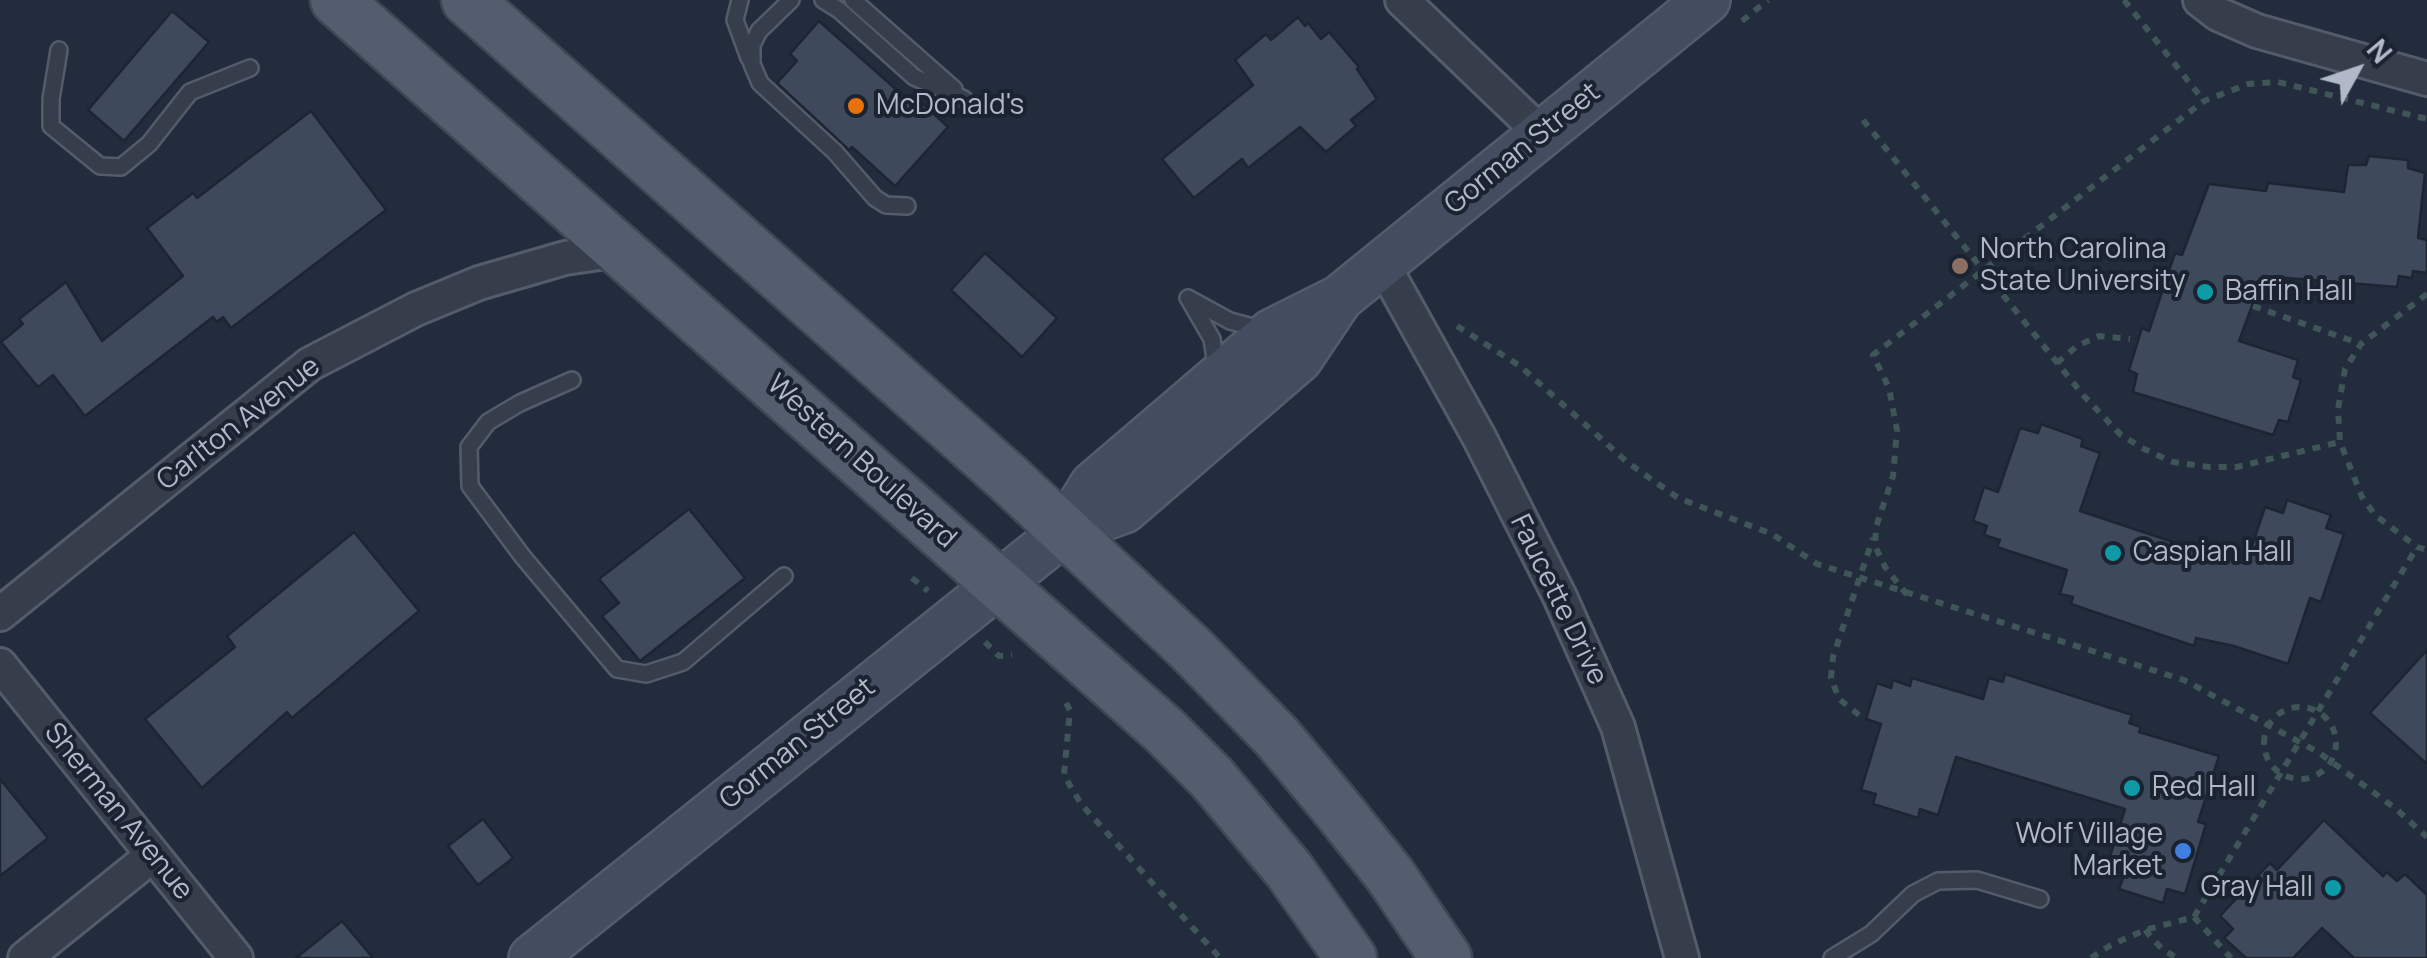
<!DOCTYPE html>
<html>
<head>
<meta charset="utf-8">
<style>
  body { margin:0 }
  #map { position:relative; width:2427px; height:958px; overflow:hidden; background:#222c3c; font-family:Manrope,sans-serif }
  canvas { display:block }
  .north { position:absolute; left:2307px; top:20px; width:100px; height:100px; -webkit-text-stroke:8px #1b2331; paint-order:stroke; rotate:50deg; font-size:28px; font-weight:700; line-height:40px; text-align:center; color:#b1b9c8 }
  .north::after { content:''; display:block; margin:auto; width:35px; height:45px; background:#b1b9c8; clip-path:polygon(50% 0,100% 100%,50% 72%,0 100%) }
</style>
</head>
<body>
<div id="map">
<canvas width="2427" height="958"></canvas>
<div class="north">N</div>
</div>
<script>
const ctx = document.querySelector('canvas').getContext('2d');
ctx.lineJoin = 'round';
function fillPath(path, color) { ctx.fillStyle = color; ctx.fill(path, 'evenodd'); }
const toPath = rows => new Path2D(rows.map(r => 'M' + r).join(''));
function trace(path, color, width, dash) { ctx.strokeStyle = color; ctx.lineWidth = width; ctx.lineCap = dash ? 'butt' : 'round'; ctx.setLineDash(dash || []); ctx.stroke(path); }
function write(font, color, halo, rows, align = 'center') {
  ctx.font = font + ' Manrope,sans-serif'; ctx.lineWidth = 8; ctx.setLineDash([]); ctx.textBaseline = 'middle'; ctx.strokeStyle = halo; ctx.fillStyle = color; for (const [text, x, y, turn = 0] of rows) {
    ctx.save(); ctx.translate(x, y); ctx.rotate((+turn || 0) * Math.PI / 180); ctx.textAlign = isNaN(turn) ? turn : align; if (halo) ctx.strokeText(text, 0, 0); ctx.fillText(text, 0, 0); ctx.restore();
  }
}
const building = toPath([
  [172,11,209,42,124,141,88,110,172,11],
  [1298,17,1305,26,1308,23,1321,39,1329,32,1359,67,1357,69,1377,99,1351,120,1356,126,1326,152,1300,127,1248,168,1242,159,1194,198,1162,159,1253,85,1235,60,1266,34,1271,40,1298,17],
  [819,21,917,108,922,103,948,127,895,186,852,147,849,150,777,83,797,61,790,54,819,21],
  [311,111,386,210,231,328,223,317,217,322,213,317,85,416,53,375,38,387,1,342,23,324,19,319,66,282,102,341,183,276,147,228,193,193,197,198,311,111],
  [2369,156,2408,160,2408,168,2425,173,2418,238,2427,240,2427,273,2413,271,2412,278,2399,276,2397,287,2263,276,2239,341,2298,360,2293,377,2301,380,2288,422,2279,420,2273,435,2133,392,2137,374,2129,370,2142,328,2149,331,2175,253,2182,255,2209,184,2266,191,2268,183,2344,192,2348,165,2366,165,2369,156],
  [985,253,1057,318,1022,357,951,290,985,253],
  [2041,424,2083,439,2081,446,2100,453,2080,511,2173,542,2246,564,2265,507,2283,513,2287,500,2331,515,2326,528,2344,534,2321,602,2310,598,2288,664,2234,646,2196,638,2194,646,2071,604,2073,597,2060,594,2067,570,1997,547,2000,540,1984,535,1987,526,1973,521,1984,487,1998,492,2020,428,2038,433,2041,424],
  [689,509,745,578,640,661,602,616,619,603,599,579,689,509],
  [354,532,419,611,292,718,287,712,202,788,145,719,235,647,227,636,354,532],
  [2427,650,2427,764,2370,713,2427,650],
  [2005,674,2132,715,2129,723,2141,727,2139,732,2219,756,2198,822,2206,824,2185,894,2167,889,2163,903,2119,889,2124,875,2106,869,2125,809,1956,757,1938,815,1920,809,1918,818,1873,804,1876,794,1861,790,1881,724,1866,719,1877,683,1891,688,1893,680,1910,686,1912,678,1983,699,1989,678,2003,682,2005,674],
  [0,779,48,838,0,876,0,779],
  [483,819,513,858,478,885,448,846,483,819],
  [2324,820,2383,876,2387,872,2397,881,2405,874,2427,895,2427,958,2354,958,2322,928,2293,958,2246,958,2224,938,2233,929,2220,916,2270,863,2277,870,2324,820],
  [342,921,373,958,296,958,342,921]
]);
fillPath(building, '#3e4a5c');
trace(building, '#1d2533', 2.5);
const service = toPath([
  [740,0,735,20,749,58],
  [791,0,759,31,752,45,752,64,760,83,835,152,875,198,886,205,907,206],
  [823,0,839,10,914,77,964,99],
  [853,0,954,89],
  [59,50,51,99,51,126,100,166,121,167,149,144,190,92,250,68],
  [1188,298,1230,321,1264,330],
  [1190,301,1212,339,1217,372],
  [572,380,520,403,488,422,469,447,470,486,523,557,617,669,646,674,683,662,784,576],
  [1832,958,1871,934,1913,894,1938,881,1977,880,2040,899]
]);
const minor = toPath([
  [1402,0,1542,134],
  [2200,0,2218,14,2257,31,2427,79],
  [1382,263,1479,437,1560,597,1618,727,1682,958],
  [0,614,310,364,416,309,479,283,565,258,620,250],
  [0,665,236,958],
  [25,958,153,855]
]);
const secondary = toPath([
  [1065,531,1093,485,1272,332,1340,298,1707,0],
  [532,958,1065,531,1124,510,1299,359,1340,298]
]);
const primary = toPath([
  [336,0,1165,731,1212,778,1289,870,1351,958],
  [467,0,1008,478,1192,650,1277,737,1334,805,1390,875,1446,958]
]);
trace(service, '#545c6a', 20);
trace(minor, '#545c6a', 38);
trace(secondary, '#545c6a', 50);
trace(primary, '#3f4755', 55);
trace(toPath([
  [2124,0,2204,101],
  [1742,21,1768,0],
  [1863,120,2083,395,2121,435,2144,449,2173,462,2209,467,2237,467,2340,442],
  [2427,294,2361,344,2345,369,2338,409,2340,442,2362,497,2375,515,2417,547,2427,550],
  [2253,306,2361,344],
  [1457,326,1520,366,1627,462,1678,498,1772,534,1817,564,2184,680,2318,752,2395,808,2427,837],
  [2057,363,2077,346,2099,336,2130,339],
  [912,578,928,591],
  [1907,595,1885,567,1875,546,1876,527,1893,476,1897,430,1889,388,1873,355,2204,101,2248,84,2278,82,2427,119],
  [985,642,999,656,1012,655],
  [1066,703,1070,710,1064,775,1081,804,1220,958],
  '2264 743a36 36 0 1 1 72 0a36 36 0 1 1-72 0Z',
  [1859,715,1839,699,1831,678,1833,657,1873,538],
  [2194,917,2231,958],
  [2145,930,2162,949,2177,958],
  [2091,958,2111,945,2145,930,2194,917,2417,547]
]), '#3f5558', 6, [8, 8]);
trace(service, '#363e4c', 15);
trace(minor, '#363e4c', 32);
trace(secondary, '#444d60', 45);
trace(primary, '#545d6d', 50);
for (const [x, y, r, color] of [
  [856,106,10,"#e8710a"],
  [1960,266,10,"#8d6e63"],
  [2205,292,10,"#0f9aa8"],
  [2113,553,10,"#0f9aa8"],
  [2132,788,10,"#0f9aa8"],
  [2183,851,10,"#3f7fe0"],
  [2333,888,10,"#0f9aa8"]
]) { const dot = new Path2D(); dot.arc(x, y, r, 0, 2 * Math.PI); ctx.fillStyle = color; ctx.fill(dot); trace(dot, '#1b2331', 4); }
write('28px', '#b1b9c8', '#1b2331', [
  ["McDonald's",876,106],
  ["North Carolina",1980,250],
  ["State University",1980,282],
  ["Baffin Hall",2225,292],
  ["Caspian Hall",2133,553],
  ["Red Hall",2152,788],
  ["Wolf Village",2163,835,"right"],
  ["Market",2163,867,"right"],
  ["Gray Hall",2313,888,"right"]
], 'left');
write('28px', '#b1b9c8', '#1b2331', [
  ["Gorman Street",1523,149,-39],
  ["Carlton Avenue",239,424,-38],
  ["Western Boulevard",861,462,42],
  ["Faucette Drive",1558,600,64],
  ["Gorman Street",798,744,-39],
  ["Sherman Avenue",118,812,51]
]);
</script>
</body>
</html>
